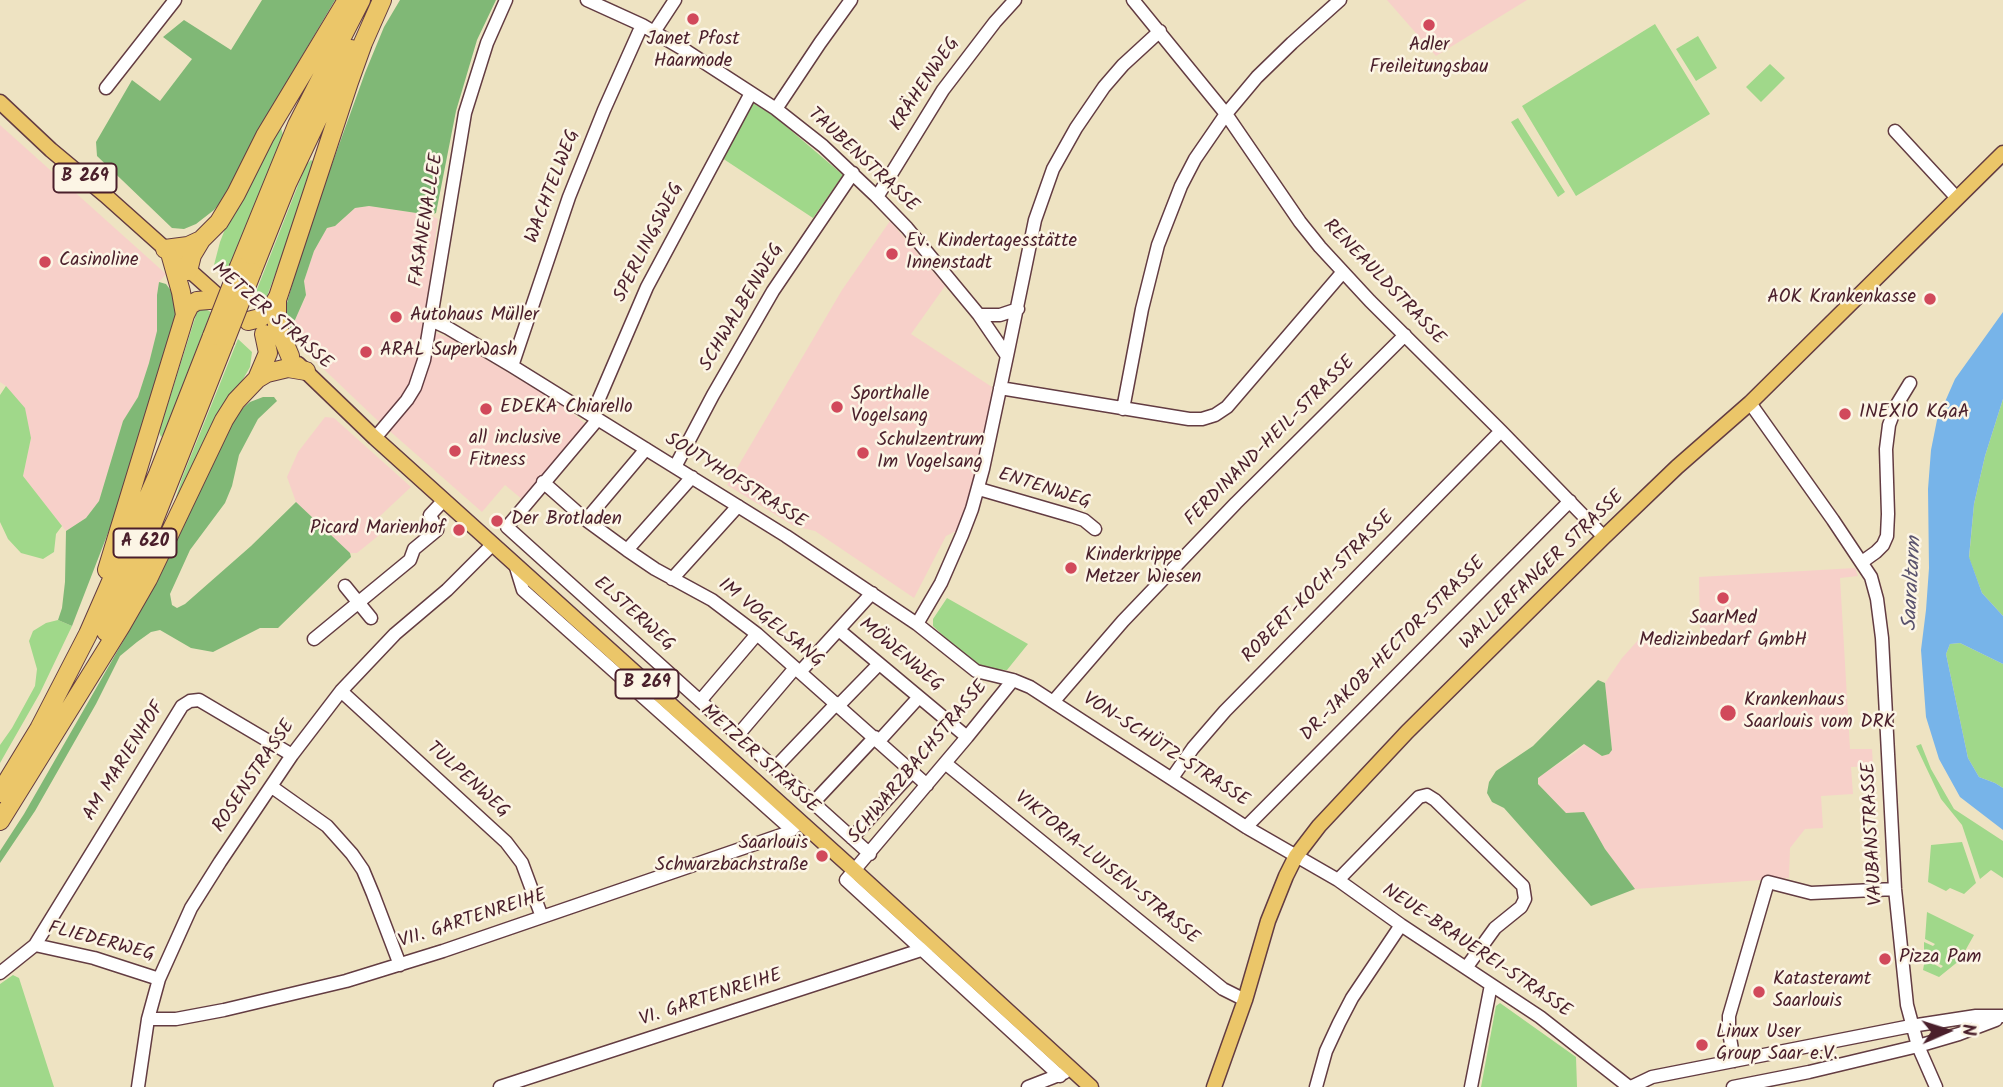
<!DOCTYPE html>
<html>
<head>
<meta charset="utf-8">
<style>
  body { margin:0 }
  #map { position:relative; width:2003px; height:1087px; overflow:hidden; background:#eee3c2; font-family:Kalam,sans-serif }
  canvas { display:block }
  .north { position:absolute; left:1912px; top:996px; width:70px; height:70px; -webkit-text-stroke:5px #fcf5e5; paint-order:stroke; rotate:87deg; font-size:19px; font-weight:700; line-height:28px; text-align:center; color:#4a1f2b }
  .north::after { content:''; display:block; margin:auto; width:24px; height:32px; background:#4a1f2b; clip-path:polygon(50% 0,100% 100%,50% 72%,0 100%) }
</style>
</head>
<body>
<div id="map">
<canvas width="2003" height="1087"></canvas>
<div class="north">N</div>
</div>
<script>
const ctx = document.querySelector('canvas').getContext('2d');
ctx.lineJoin = 'round';
function fillPath(path, color) { ctx.fillStyle = color; ctx.fill(path, 'evenodd'); }
const toPath = rows => new Path2D(rows.map(r => 'M' + r).join(''));
function trace(path, color, width, dash) { ctx.strokeStyle = color; ctx.lineWidth = width; ctx.lineCap = dash ? 'butt' : 'round'; ctx.setLineDash(dash || []); ctx.stroke(path); }
function write(font, color, halo, rows, align = 'center') {
  ctx.font = font + ' Kalam,sans-serif'; ctx.lineWidth = 5; ctx.setLineDash([]); ctx.textBaseline = 'middle'; ctx.strokeStyle = halo; ctx.fillStyle = color; for (const [text, x, y, turn = 0] of rows) {
    ctx.save(); ctx.translate(x, y); ctx.rotate((+turn || 0) * Math.PI / 180); ctx.textAlign = isNaN(turn) ? turn : align; if (halo) ctx.strokeText(text, 0, 0); ctx.fillText(text, 0, 0); ctx.restore();
  }
}
fillPath(toPath([
  [1387,0,1527,0,1436,56],
  [0,125,166,274,159,282,157,295,157,331,149,363,138,397,123,421,99,501,86,518,66,531,23,476,31,438,6,386,0,382],
  [369,206,430,215,438,219,423,328,452,339,565,407,588,426,523,500,505,485,482,512,376,419,288,335,306,296,304,281,314,251,327,228,335,226,355,208],
  [890,221,945,286,911,334,992,387,986,431,968,501,956,531,946,536,914,598,815,531,794,526,727,485,842,290],
  [325,417,334,418,411,487,379,517,388,528,357,553,350,553,296,502,287,477,298,452],
  [1855,568,1858,576,1840,578,1850,749,1872,749,1873,766,1851,767,1853,794,1821,796,1823,828,1805,829,1790,848,1789,878,1635,889,1605,849,1584,812,1566,813,1538,784,1538,777,1575,753,1585,744,1602,756,1609,754,1612,750,1605,683,1622,658,1640,638,1700,634,1699,577]
]), '#f7d0c9');
fillPath(toPath([
  [1655,24,1710,114,1576,196,1522,106],
  [1698,36,1717,68,1696,81,1676,49],
  [1770,64,1785,78,1761,102,1746,87],
  [753,103,774,116,843,175,813,218,722,158],
  [1518,118,1565,192,1558,197,1511,122],
  [278,128,281,128,283,135,226,275,218,271,214,265,220,242,227,224,239,207],
  [311,160,316,164,266,299,261,304,252,302,306,165],
  [202,309,205,309,211,312,164,434,161,437,159,432,197,312],
  [238,339,252,352,250,367,242,381,230,396,176,500,176,497,182,478],
  [6,386,25,408,31,438,23,476,62,526,56,534,54,552,43,559,21,553,8,539,0,522,0,395],
  [2003,399,2003,616,1982,593,1969,558,1974,504,1985,456],
  [947,598,1028,644,1007,670,985,669,971,662,933,626,933,619],
  [58,620,72,626,40,693,0,763,0,745,12,728,35,686,37,669,29,641,33,631,46,623],
  [1960,643,2003,664,2003,788,1995,783,1979,777,1968,758,1946,654,1950,644],
  [1921,744,1931,769,1954,809,2003,841,2003,878,1991,870,1980,879,1962,825,1941,799,1916,746],
  [1962,842,1976,883,1964,894,1950,888,1946,891,1928,882,1931,845],
  [1927,912,1974,935,1960,960,1939,977,1923,970,1925,959,1941,968,1943,966,1924,956,1924,942,1933,946,1935,944,1925,939],
  [13,975,19,978,54,1087,0,1087,0,984],
  [1500,1003,1576,1057,1577,1087,1481,1087,1496,1006]
]), '#a0d88a');
fillPath(toPath([
  [262,0,335,0,285,85,228,193,214,210,196,224,184,229,172,228,97,156,96,142,132,80,160,101,192,59,163,37,184,20,231,50],
  [400,0,496,0,477,40,456,111,436,213,430,215,369,206,355,208,335,226,327,228,314,251,304,281,306,295,291,329,287,323,285,310,306,236,365,73,384,27],
  [159,282,166,284,172,292,176,308,176,322,132,471,72,626,58,620,62,608,65,582,66,531,86,518,99,501,123,421,138,397,149,363,157,331,157,295],
  [263,397,274,397,277,401,258,419,239,455,232,486,225,503,190,550,170,594,172,605,177,608,185,604,251,546,296,502,350,553,351,557,278,628,260,628,213,652,191,648,160,630,151,632,137,642,120,656,96,704,35,811,0,863,0,851,24,814,157,582,236,414,250,402],
  [1598,680,1605,683,1612,750,1609,754,1602,756,1584,744,1538,778,1538,784,1566,813,1584,812,1605,849,1635,889,1591,906,1504,808,1492,802,1487,793,1489,782,1496,771,1533,746]
]), '#80b876');
fillPath(toPath([
  [2003,312,2003,399,1985,456,1974,504,1969,557,1982,593,2003,616,2003,664,1960,643,1950,644,1946,654,1968,758,1979,777,1995,783,2003,788,2003,830,1960,797,1939,759,1926,717,1921,650,1926,610,1929,568,1928,489,1931,450,1937,420,1955,379]
]), '#77b4e9');
const minor = toPath([
  [587,0,642,25,688,52,776,109,823,146,877,197,907,228,979,315,1007,356,983,469,972,509,962,535,941,583,917,624],
  [1133,0,1226,114,1300,222,1320,247,1370,301,1501,431,1604,537],
  [654,32,675,0],
  [106,88,175,0],
  [776,109,820,43,851,0],
  [1895,131,1956,197],
  [877,197,943,90,995,22,1015,0],
  [979,315,1000,315,1018,309],
  [431,320,448,328,512,366,786,536,917,624,976,671,1013,680,1030,687,1246,827,1338,880,1401,925,1540,1017,1629,1087],
  [1007,356,1035,220,1053,169,1076,128,1104,87,1123,65,1160,31],
  [512,366,569,197,604,110,642,25],
  [1000,388,1189,419,1202,419,1215,415,1227,407,1342,273],
  [1750,403,1833,520,1871,577,1877,599,1882,638,1895,889,1907,1005,1918,1046,1936,1087],
  [1123,409,1142,309,1158,245,1181,186,1195,159,1226,114,1257,77,1292,43,1340,0],
  [592,415,647,287,751,93],
  [598,419,507,527,870,854],
  [375,438,407,400,415,387,424,360,465,113,487,43,506,0],
  [675,467,713,395,773,291,853,173],
  [543,482,586,520,627,550,655,569,712,600,757,634,927,785],
  [979,489,1072,516,1084,520,1095,529],
  [586,520,646,449],
  [627,550,692,477],
  [1862,562,1876,552,1883,545,1887,536,1888,514,1886,449,1889,425,1896,406,1910,383],
  [515,564,523,590,792,830],
  [672,579,738,506],
  [345,586,371,618],
  [840,631,967,737],
  [314,639,410,560,414,549,437,530,430,515,444,500],
  [800,672,872,593],
  [1013,680,967,737,846,880,1060,1076],
  [341,691,506,842,522,863,542,917],
  [700,701,757,634],
  [1053,702,1123,621,1236,503,1405,335],
  [839,705,879,664],
  [738,735,795,668],
  [879,741,919,697],
  [945,763,1223,989,1245,1000],
  [775,768,837,703],
  [1172,778,1193,748,1225,711,1501,431],
  [272,787,327,826,352,854,363,870,373,894,400,965],
  [813,803,875,737],
  [1246,827,1570,501],
  [852,838,912,772],
  [1338,880,1419,797,1427,795,1435,800,1523,886,1525,899,1521,907,1495,928,1466,968],
  [35,945,94,958,159,979],
  [0,973,35,945,182,706,190,701,199,700,292,755],
  [148,1019,176,1019,224,1010,346,981,443,951,784,834,800,823],
  [1734,1061,1729,1032,1729,1016,1768,882,1811,893,1895,889],
  [138,1087,148,1019,159,979,191,908,220,862,292,755,341,691,395,634,447,590,493,544],
  [500,1087,927,948],
  [1028,1087,1064,1073],
  [1316,1087,1326,1051,1339,1023,1352,998,1401,925],
  [1471,1087,1491,985],
  [1631,1087,1652,1077,1911,1026,1976,1016,2003,1016],
  [1733,1087,1809,1072,1918,1046,1959,1034,1996,1020]
]);
const major = toPath([
  [0,102,51,150,105,195,226,303],
  [298,364,375,438,854,870,1091,1087],
  [1214,1087,1245,1000,1268,921,1286,876,1296,856,1319,826,1407,732,1604,537,1677,467,1750,403,2003,153]
]);
const highway = toPath([
  [165,249,188,246,201,240,219,222,236,194,265,136,347,0],
  [170,253,181,292,185,315],
  [239,267,297,125,361,0],
  [188,271,192,255,201,240],
  [252,272,287,184,351,49],
  [277,299,277,325,290,356],
  [248,321,260,318,269,312,278,297,349,82,363,43,382,0],
  [257,379,268,353,264,334],
  [107,570,185,315,190,305,197,301,221,299],
  [106,632,141,553,225,341],
  [0,793,39,729,88,634,158,474,212,336],
  [0,821,121,626,148,579,224,420,236,401,257,379,267,373,288,368,306,371]
]);
trace(minor, '#633c42', 15);
trace(major, '#633c42', 17);
trace(highway, '#633c42', 20);
trace(minor, '#fff', 12);
trace(major, '#ebc669', 14);
trace(highway, '#ebc669', 18);
const highwayBridge = toPath([
  [212,336,239,267],
  [225,341,252,272]
]);
trace(highwayBridge, '#633c42', 20, []);
trace(highwayBridge, '#ebc669', 18);
for (const [x, y, r, color] of [
  [693,19,7,"#d1495b"],
  [1429,25,7,"#d1495b"],
  [892,254,7,"#d1495b"],
  [45,262,7,"#d1495b"],
  [1930,299,7,"#d1495b"],
  [396,317,7,"#d1495b"],
  [366,352,7,"#d1495b"],
  [837,407,7,"#d1495b"],
  [486,409,7,"#d1495b"],
  [1845,414,7,"#d1495b"],
  [455,451,7,"#d1495b"],
  [863,453,7,"#d1495b"],
  [497,521,7,"#d1495b"],
  [459,530,7,"#d1495b"],
  [1071,568,7,"#d1495b"],
  [1723,598,7,"#d1495b"],
  [1728,713,9,"#d1495b"],
  [822,856,7,"#d1495b"],
  [1885,959,7,"#d1495b"],
  [1759,992,7,"#d1495b"],
  [1702,1045,7,"#d1495b"]
]) { const dot = new Path2D(); dot.arc(x, y, r, 0, 2 * Math.PI); ctx.fillStyle = color; ctx.fill(dot); trace(dot, '#fcf5e5', 2.5); }
for (const [x, y, w] of [
  [85,178,63],
  [145,543,63],
  [647,684,63]
]) { const box = new Path2D(); box.roundRect(x - w / 2, y - 14.5, w, 29, 5); ctx.fillStyle = '#fcf5e5'; ctx.fill(box); trace(box, '#4a1f2b', 2); }
write('bold 18px', '#4a1f2b', null, [
  ["B 269",85,178],
  ["A 620",145,543],
  ["B 269",647,684]
]);
write('19px', '#4a1f2b', '#fcf5e5', [
  ["Janet Pfost",693,41,"center"],
  ["Haarmode",693,63,"center"],
  ["Adler",1429,47,"center"],
  ["Freileitungsbau",1429,69,"center"],
  ["Ev. Kindertagesstätte",906,243],
  ["Innenstadt",906,265],
  ["Casinoline",59,262],
  ["AOK Krankenkasse",1916,299,"right"],
  ["Autohaus Müller",410,317],
  ["ARAL SuperWash",380,352],
  ["Sporthalle",851,396],
  ["Vogelsang",851,418],
  ["EDEKA Chiarello",500,409],
  ["INEXIO KGaA",1859,414],
  ["all inclusive",469,440],
  ["Fitness",469,462],
  ["Schulzentrum",877,442],
  ["Im Vogelsang",877,464],
  ["Der Brotladen",511,521],
  ["Picard Marienhof",445,530,"right"],
  ["Kinderkrippe",1085,557],
  ["Metzer Wiesen",1085,579],
  ["SaarMed",1723,620,"center"],
  ["Medizinbedarf GmbH",1723,642,"center"],
  ["Krankenhaus",1744,702],
  ["Saarlouis vom DRK",1744,724],
  ["Saarlouis",808,845,"right"],
  ["Schwarzbachstraße",808,867,"right"],
  ["Pizza Pam",1899,959],
  ["Katasteramt",1773,981],
  ["Saarlouis",1773,1003],
  ["Linux User",1716,1034],
  ["Group Saar e.V.",1716,1056]
], 'left');
write('19px', '#4a1f2b', '#fcf5e5', [
  ["KRÄHENWEG",926,85,-56],
  ["TAUBENSTRASSE",862,161,43],
  ["WACHTELWEG",554,187,-69],
  ["FASANENALLEE",428,220,-81],
  ["SPERLINGSWEG",650,243,-63],
  ["RENEAULDSTRASSE",1383,283,46],
  ["SCHWALBENWEG",743,308,-59],
  ["METZER STRASSE",271,317,41],
  ["FERDINAND-HEIL-STRASSE",1271,442,-45],
  ["SOUTYHOFSTRASSE",735,482,32],
  ["ENTENWEG",1044,490,18],
  ["WALLERFANGER STRASSE",1543,571,-44],
  ["ROBERT-KOCH-STRASSE",1319,588,-45],
  ["ELSTERWEG",633,615,42],
  ["IM VOGELSANG",770,624,39],
  ["DR.-JAKOB-HECTOR-STRASSE",1394,650,-45],
  ["MÖWENWEG",900,656,40],
  ["VON-SCHÜTZ-STRASSE",1165,751,33],
  ["METZER STRASSE",759,760,42],
  ["AM MARIENHOF",125,762,-58],
  ["SCHWARZBACHSTRASSE",919,763,-50],
  ["ROSENSTRASSE",255,777,-56],
  ["TULPENWEG",467,781,42],
  ["VAUBANSTRASSE",1874,834,-93],
  ["VIKTORIA-LUISEN-STRASSE",1106,869,39],
  ["VII. GARTENREIHE",473,920,-18],
  ["FLIEDERWEG",101,943,15],
  ["NEUE-BRAUEREI-STRASSE",1476,952,34],
  ["VI. GARTENREIHE",711,999,-18]
]);
write('italic 21px', '#5a536e', '#fcf5e5', [
  ["Saaraltarm",1914,584,-87]
]);
</script>
</body>
</html>
